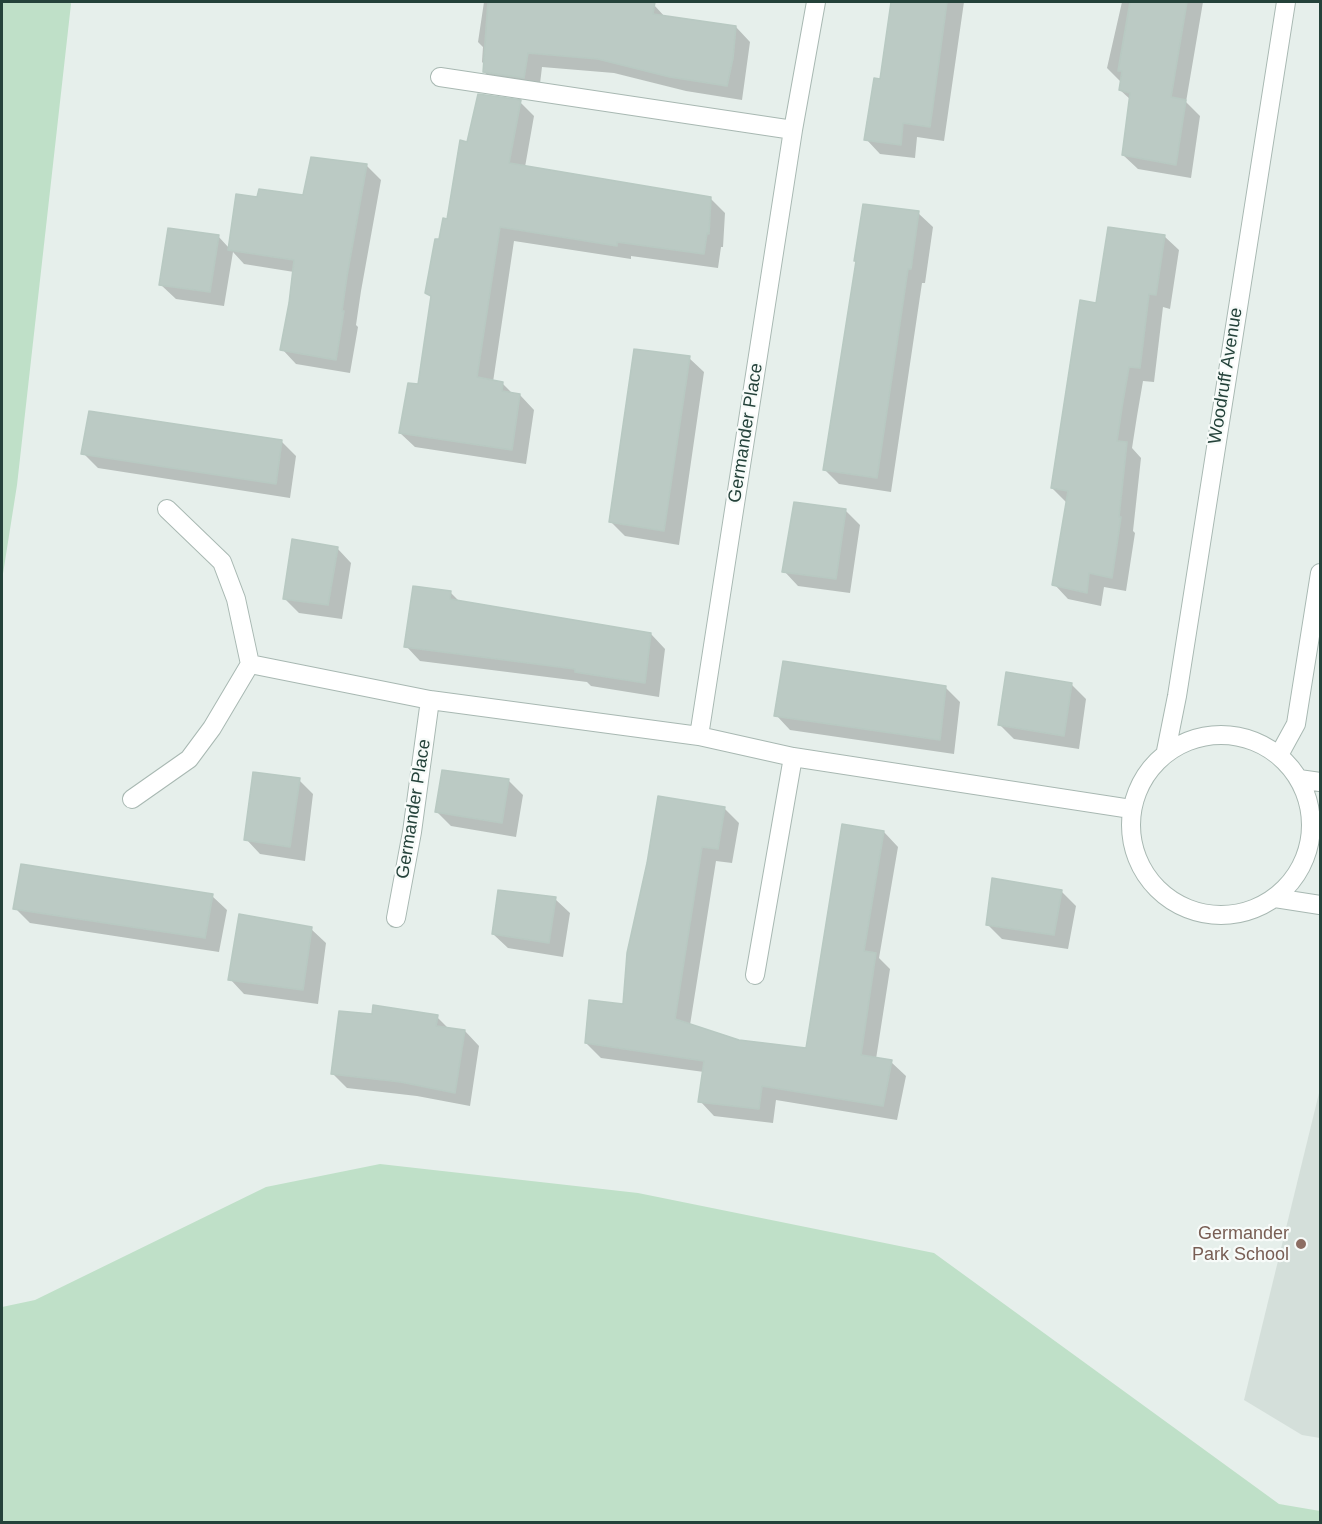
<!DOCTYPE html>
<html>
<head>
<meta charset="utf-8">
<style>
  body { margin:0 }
  #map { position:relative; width:1322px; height:1524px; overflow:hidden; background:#e6efeb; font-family:Arial,sans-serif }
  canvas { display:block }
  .frame { position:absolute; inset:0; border:3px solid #24423a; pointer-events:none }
</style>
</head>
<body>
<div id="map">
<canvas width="1322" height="1524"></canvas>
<div class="frame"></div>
</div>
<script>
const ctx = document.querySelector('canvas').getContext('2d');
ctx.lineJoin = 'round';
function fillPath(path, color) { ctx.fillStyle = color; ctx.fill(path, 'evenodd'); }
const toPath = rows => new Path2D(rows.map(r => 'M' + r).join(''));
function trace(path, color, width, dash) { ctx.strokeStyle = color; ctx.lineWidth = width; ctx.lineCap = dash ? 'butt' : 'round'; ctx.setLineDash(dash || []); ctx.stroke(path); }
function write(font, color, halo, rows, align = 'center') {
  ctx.font = font + ' Arial,sans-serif'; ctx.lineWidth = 4.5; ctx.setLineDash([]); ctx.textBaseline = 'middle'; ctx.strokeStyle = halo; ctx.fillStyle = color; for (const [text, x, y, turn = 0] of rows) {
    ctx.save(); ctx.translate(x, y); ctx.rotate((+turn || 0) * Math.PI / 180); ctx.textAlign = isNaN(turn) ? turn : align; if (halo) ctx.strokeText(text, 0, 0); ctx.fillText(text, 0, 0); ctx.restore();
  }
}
fillPath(toPath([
  [1320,1089,1320,1438,1302,1435,1244,1400]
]), '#d4dfda');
fillPath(toPath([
  [2,2,70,2,71,4,17,485,2,580],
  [380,1164,638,1193,934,1253,1279,1504,1320,1511,1320,1522,2,1522,2,1307,35,1300,266,1187]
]), '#bfe0c8');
fillPath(toPath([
  [484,2,633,2,654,5,666,18,736,27,750,42,742,100,686,91,614,73,542,67,539,92,499,86,484,72,486,66,482,62,483,47,478,42],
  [893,2,964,2,944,141,917,137,915,158,880,154,866,139,882,81],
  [1122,2,1203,2,1186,102,1200,116,1191,178,1138,169,1123,155,1131,100,1120,90,1122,83,1107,68],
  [520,102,534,116,525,167,710,198,725,213,723,247,721,247,718,268,631,256,631,259,514,241,493,382,502,383,513,394,520,395,534,410,526,464,415,447,400,433,419,386,432,298,426,292,468,144],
  [312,158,367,166,381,180,361,291,356,325,358,327,350,373,296,364,282,349,294,272,244,264,233,252,224,306,176,299,161,285,218,236,229,248,258,199,305,196],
  [918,213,933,227,925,283,922,283,891,492,839,484,824,469],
  [1164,236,1179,250,1170,309,1163,307,1154,382,1143,381,1137,416,1132,448,1141,458,1133,531,1135,533,1126,591,1104,587,1101,606,1068,599,1054,584,1067,503,1052,488,1097,304],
  [689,358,704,372,679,545,625,536,611,522],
  [282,442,296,456,290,498,98,468,83,453],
  [845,510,860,525,850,593,798,586,784,571],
  [337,548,351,563,342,619,299,613,284,598],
  [450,592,460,602,651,634,665,649,659,697,591,686,587,682,420,661,406,646],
  [1072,685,1086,699,1079,749,1014,739,1000,725],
  [945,687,960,702,954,754,790,730,776,715],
  [299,780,313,794,305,861,260,854,246,839],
  [508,780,523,795,516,837,451,826,437,812],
  [724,808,739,823,732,863,716,861,690,1025,739,1041,807,1050,884,832,898,847,879,958,890,969,876,1059,891,1062,906,1076,897,1120,776,1100,773,1123,714,1116,700,1101,704,1072,601,1058,586,1043,625,1006,628,953],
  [993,880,1062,892,1076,906,1068,949,1002,939,987,924],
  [212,896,227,910,219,952,30,923,15,908],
  [555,899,570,913,563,957,508,948,493,934],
  [311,929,326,943,318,1004,244,994,230,979],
  [437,1017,449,1029,465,1031,479,1046,470,1106,417,1096,347,1088,332,1073]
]), '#0003');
const building = toPath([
  [488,2,655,2,653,14,736,26,733,58,727,86,670,77,598,59,528,53,524,78,483,72,488,2],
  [891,2,947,2,930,127,903,123,901,145,864,140,874,78,880,79,891,2],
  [1130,2,1187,2,1171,97,1186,100,1176,165,1122,155,1130,93,1119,90,1122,71,1118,71,1130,2],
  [478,94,521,100,509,163,711,197,709,234,707,233,704,254,617,242,617,246,500,227,477,377,503,382,502,391,520,394,512,450,399,433,408,383,418,384,431,296,425,293,435,239,439,239,443,218,447,219,460,140,467,142,478,94],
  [311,157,367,164,347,276,342,311,344,311,336,360,280,350,289,303,294,260,228,250,236,194,257,197,259,189,303,195,311,157],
  [863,204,919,211,911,269,908,269,877,478,823,470,856,261,854,261,863,204],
  [1108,227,1165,235,1156,295,1149,294,1140,368,1129,367,1123,401,1117,441,1127,442,1119,517,1121,517,1112,578,1089,573,1087,593,1052,585,1068,491,1051,488,1080,300,1096,303,1108,227],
  [168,228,219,235,210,292,159,285,168,228],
  [634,349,690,356,664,531,609,522,634,349],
  [89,411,282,440,276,484,81,454,89,411],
  [794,502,846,509,836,579,782,572,794,502],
  [292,539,338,547,328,605,283,599,292,539],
  [413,586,451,591,450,599,651,633,645,683,575,672,575,669,404,647,413,586],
  [783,661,946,686,940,740,774,716,783,661],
  [1006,672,1072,683,1064,736,998,725,1006,672],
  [442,770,509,779,502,823,435,812,442,770],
  [253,772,300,778,290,847,244,840,253,772],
  [658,796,725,807,718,849,702,847,675,1019,739,1040,806,1048,842,824,884,831,864,951,876,953,861,1055,892,1060,883,1106,762,1086,759,1109,698,1102,704,1061,585,1043,589,1000,623,1004,627,953,647,863,658,796],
  [21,864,213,894,205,938,13,909,21,864],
  [992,878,1062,890,1054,935,986,925,992,878],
  [498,890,556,897,549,943,492,934,498,890],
  [239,914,312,927,303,990,228,980,239,914],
  [373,1005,438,1015,436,1026,465,1030,455,1093,401,1082,331,1074,339,1011,372,1014,373,1005]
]);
fillPath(building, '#bbcac4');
trace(building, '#b8c9c2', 1.5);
const street = toPath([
  [440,77,793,130],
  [250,664,430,700,699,736,793,757,1131,809],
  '1131 825a90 90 0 1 1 180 0a90 90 0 1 1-180 0Z',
  [699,736,793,130,816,2],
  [1166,751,1177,696,1286,2],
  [1279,755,1296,724,1320,573],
  [1299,779,1320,782],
  [132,799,189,759,212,728,250,664,236,599,222,562,167,509],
  [1275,898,1320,905],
  [396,918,412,832,430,700],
  [755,975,793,757]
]);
trace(street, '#a8b8b2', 20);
trace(street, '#fff', 18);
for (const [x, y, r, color] of [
  [1301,1244,6,"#8d6e63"]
]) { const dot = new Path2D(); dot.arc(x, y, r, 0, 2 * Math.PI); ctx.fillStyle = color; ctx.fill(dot); trace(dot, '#f7fbf9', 2); }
write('18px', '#24423a', '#f7fbf9', [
  ["Woodruff Avenue",1226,376,-81],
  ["Germander Place",746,433,-81],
  ["Germander Place",414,809,-81]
]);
write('18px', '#785e54', '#f7fbf9', [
  ["Germander",1289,1234],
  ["Park School",1289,1255]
], 'right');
</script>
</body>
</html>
